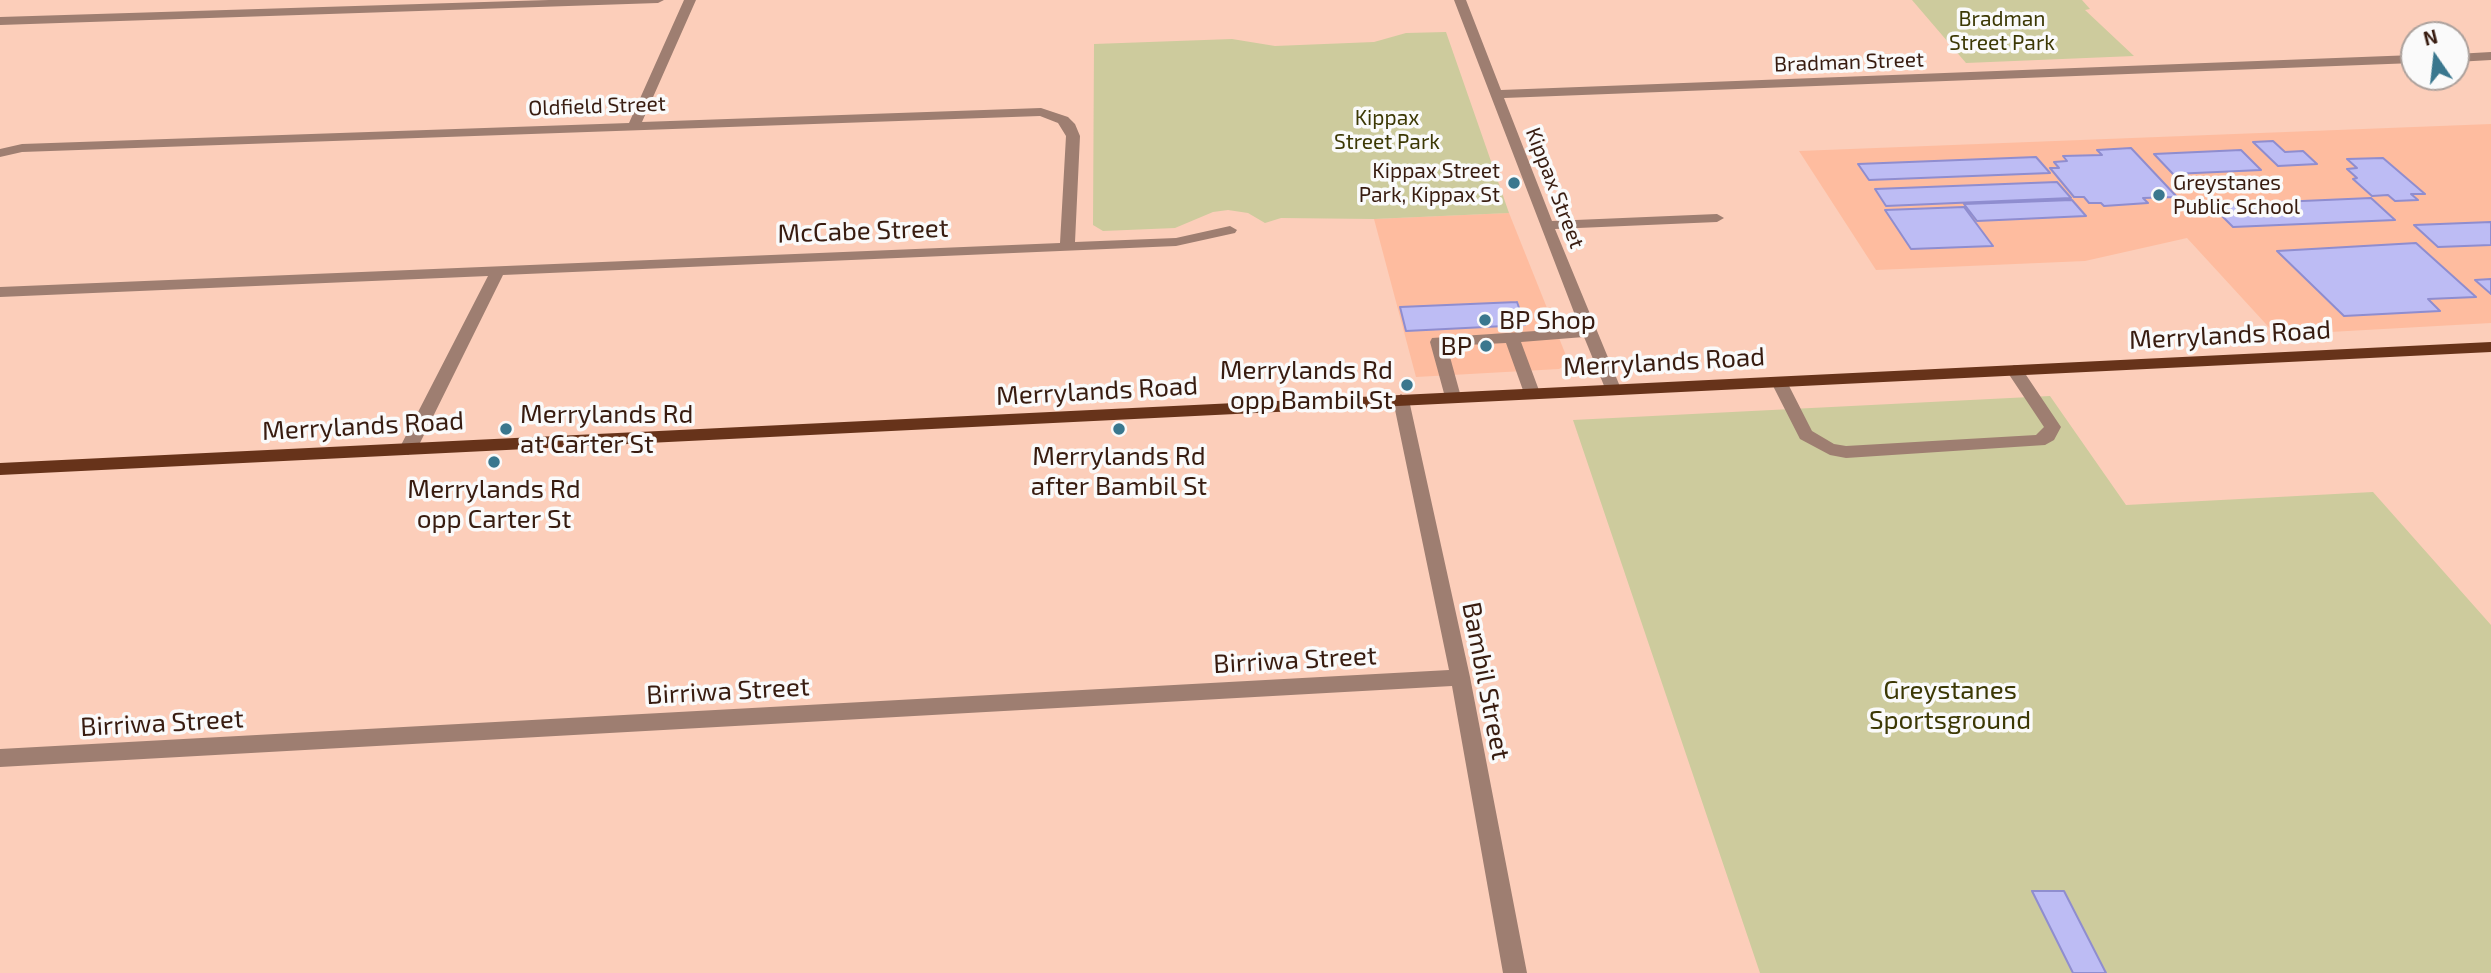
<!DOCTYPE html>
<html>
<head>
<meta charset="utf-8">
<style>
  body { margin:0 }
  #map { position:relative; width:2491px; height:973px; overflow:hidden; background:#fcceba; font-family:"Exo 2",sans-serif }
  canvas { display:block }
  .north { position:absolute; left:2400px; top:21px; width:70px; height:70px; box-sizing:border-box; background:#fafafa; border:2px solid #aca19c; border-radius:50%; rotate:346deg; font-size:19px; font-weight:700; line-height:28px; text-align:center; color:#381c10 }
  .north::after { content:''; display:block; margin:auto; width:24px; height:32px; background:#3a778e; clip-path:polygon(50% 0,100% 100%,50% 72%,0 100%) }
</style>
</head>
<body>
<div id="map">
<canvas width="2491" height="973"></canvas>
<div class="north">N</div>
</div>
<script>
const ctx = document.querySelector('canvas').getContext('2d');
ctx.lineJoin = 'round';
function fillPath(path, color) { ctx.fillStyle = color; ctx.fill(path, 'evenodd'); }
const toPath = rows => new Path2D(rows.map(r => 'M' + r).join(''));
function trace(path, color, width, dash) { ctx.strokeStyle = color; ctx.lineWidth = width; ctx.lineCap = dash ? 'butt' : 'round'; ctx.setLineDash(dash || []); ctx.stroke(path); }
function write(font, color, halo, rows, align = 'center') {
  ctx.font = font + ' "Exo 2",sans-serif'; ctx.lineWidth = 7; ctx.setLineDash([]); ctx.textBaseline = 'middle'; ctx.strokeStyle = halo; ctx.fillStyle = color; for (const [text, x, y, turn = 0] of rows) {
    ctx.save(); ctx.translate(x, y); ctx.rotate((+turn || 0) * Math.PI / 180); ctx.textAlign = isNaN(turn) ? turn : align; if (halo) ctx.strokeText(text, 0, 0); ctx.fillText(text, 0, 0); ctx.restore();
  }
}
fillPath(toPath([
  [2491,124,2491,323,2276,335,2187,238,2085,261,1876,270,1799,151],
  [1509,213,1569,363,1559,369,1416,377,1374,219]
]), '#febc9f');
fillPath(toPath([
  [1912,0,2082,0,2090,9,2085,10,2134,56,1966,63],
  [1446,32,1509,213,1374,219,1281,218,1265,223,1248,213,1228,210,1213,212,1175,228,1103,231,1093,225,1094,44,1232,39,1275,46,1374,42,1406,33],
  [2050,396,2126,505,2373,492,2491,625,2491,973,1760,973,1573,420]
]), '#cdcb9d');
const building = toPath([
  [2273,141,2285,152,2303,151,2317,164,2278,166,2253,142,2273,141],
  [2131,148,2177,197,2143,198,2148,203,2104,206,2101,203,2089,203,2084,197,2074,197,2050,168,2059,168,2054,162,2067,161,2063,156,2102,155,2097,150,2131,148],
  [2241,150,2261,170,2173,174,2154,154,2241,150],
  [2036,157,2050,173,1869,180,1858,164,2036,157],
  [2383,158,2425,194,2411,194,2418,200,2395,201,2388,195,2372,196,2353,179,2357,178,2347,169,2357,168,2347,159,2383,158],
  [2057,182,2071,198,1886,206,1875,189,2057,182],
  [2371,198,2395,220,2233,227,2211,205,2371,198],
  [2072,200,2086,216,1977,221,1964,204,2072,200],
  [1964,207,1993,246,1911,249,1885,210,1964,207],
  [2491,222,2491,245,2438,247,2414,225,2491,222],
  [2416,243,2476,297,2428,299,2440,311,2344,316,2277,251,2416,243],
  [2491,279,2491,294,2475,280,2491,279],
  [1517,302,1525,325,1406,331,1400,307,1517,302],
  [2032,891,2064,891,2106,973,2073,973,2032,891]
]);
fillPath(building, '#bdbcf4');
trace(building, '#8f8dcf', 2);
fillPath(toPath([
  [549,0,664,0,658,3,0,25,0,17,549,0],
  [684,0,696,0,642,122,1041,108,1068,117,1075,124,1080,136,1075,242,1176,238,1230,226,1237,230,1235,233,1176,246,503,275,417,449,408,455,399,449,488,276,0,297,0,287,1060,243,1066,136,1058,123,1040,116,22,152,0,157,0,149,22,144,629,123,684,0],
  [1454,0,1466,0,1501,90,2414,55,2414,63,1504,98,1552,221,1717,214,1724,218,1717,222,1555,229,1621,389,1619,393,1607,393,1584,337,1521,342,1540,393,1532,398,1524,393,1506,343,1447,346,1461,397,1453,403,1445,397,1430,342,1432,338,1580,328,1454,0],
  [2491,52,2491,60,2456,62,2456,54,2491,52],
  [2014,365,2020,366,2061,427,2054,440,2045,445,1846,458,1830,455,1800,439,1771,382,1773,378,1785,378,1812,431,1834,444,1846,446,2036,435,2044,427,2006,370,2014,365],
  [1401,394,1409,400,1470,677,1527,973,1503,973,1452,686,0,767,0,749,1449,670,1393,400,1401,394]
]), '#9e7e71');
fillPath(toPath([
  [2491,342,2491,352,0,475,0,463,2491,342]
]), '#67331a');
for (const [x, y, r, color] of [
  [1514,183,7,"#3a778e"],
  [2159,195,7,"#3a778e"],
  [1485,320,7,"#3a778e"],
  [1486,346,7,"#3a778e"],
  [1407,385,7,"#3a778e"],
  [506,429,7,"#3a778e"],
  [1119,429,7,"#3a778e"],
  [494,462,7,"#3a778e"]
]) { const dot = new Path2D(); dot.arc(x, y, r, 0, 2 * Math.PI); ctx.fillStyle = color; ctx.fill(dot); trace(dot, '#fafafa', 2.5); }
write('21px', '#3c3804', '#fafafa', [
  ["Bradman",2002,19],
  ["Street Park",2002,43],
  ["Kippax",1387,118],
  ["Street Park",1387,142]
]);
write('21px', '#381c10', '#fafafa', [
  ["Bradman Street",1849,62,-2],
  ["Oldfield Street",597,106,-2],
  ["Kippax Street",1555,188,69]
]);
write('21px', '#381c10', '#fafafa', [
  ["Kippax Street",1500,171],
  ["Park, Kippax St",1500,195],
  ["Greystanes",2173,183,"left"],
  ["Public School",2173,207,"left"]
], 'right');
write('26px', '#381c10', '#fafafa', [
  ["McCabe Street",863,231,-2],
  ["Merrylands Road",2230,335,-3],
  ["Merrylands Road",1664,362,-3],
  ["Merrylands Road",1097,391,-3],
  ["Merrylands Road",363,426,-3],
  ["Birriwa Street",1295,660,-3],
  ["Bambil Street",1486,681,79],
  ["Birriwa Street",728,691,-3],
  ["Birriwa Street",162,723,-3]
]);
write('26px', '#381c10', '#fafafa', [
  ["BP Shop",1499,320],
  ["BP",1472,346,"right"],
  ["Merrylands Rd",1393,370,"right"],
  ["opp Bambil St",1393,400,"right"],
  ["Merrylands Rd",520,414],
  ["at Carter St",520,444],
  ["Merrylands Rd",1119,456,"center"],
  ["after Bambil St",1119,486,"center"],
  ["Merrylands Rd",494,489,"center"],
  ["opp Carter St",494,519,"center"]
], 'left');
write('26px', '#3c3804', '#fafafa', [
  ["Greystanes",1950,690],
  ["Sportsground",1950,720]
]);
</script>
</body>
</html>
